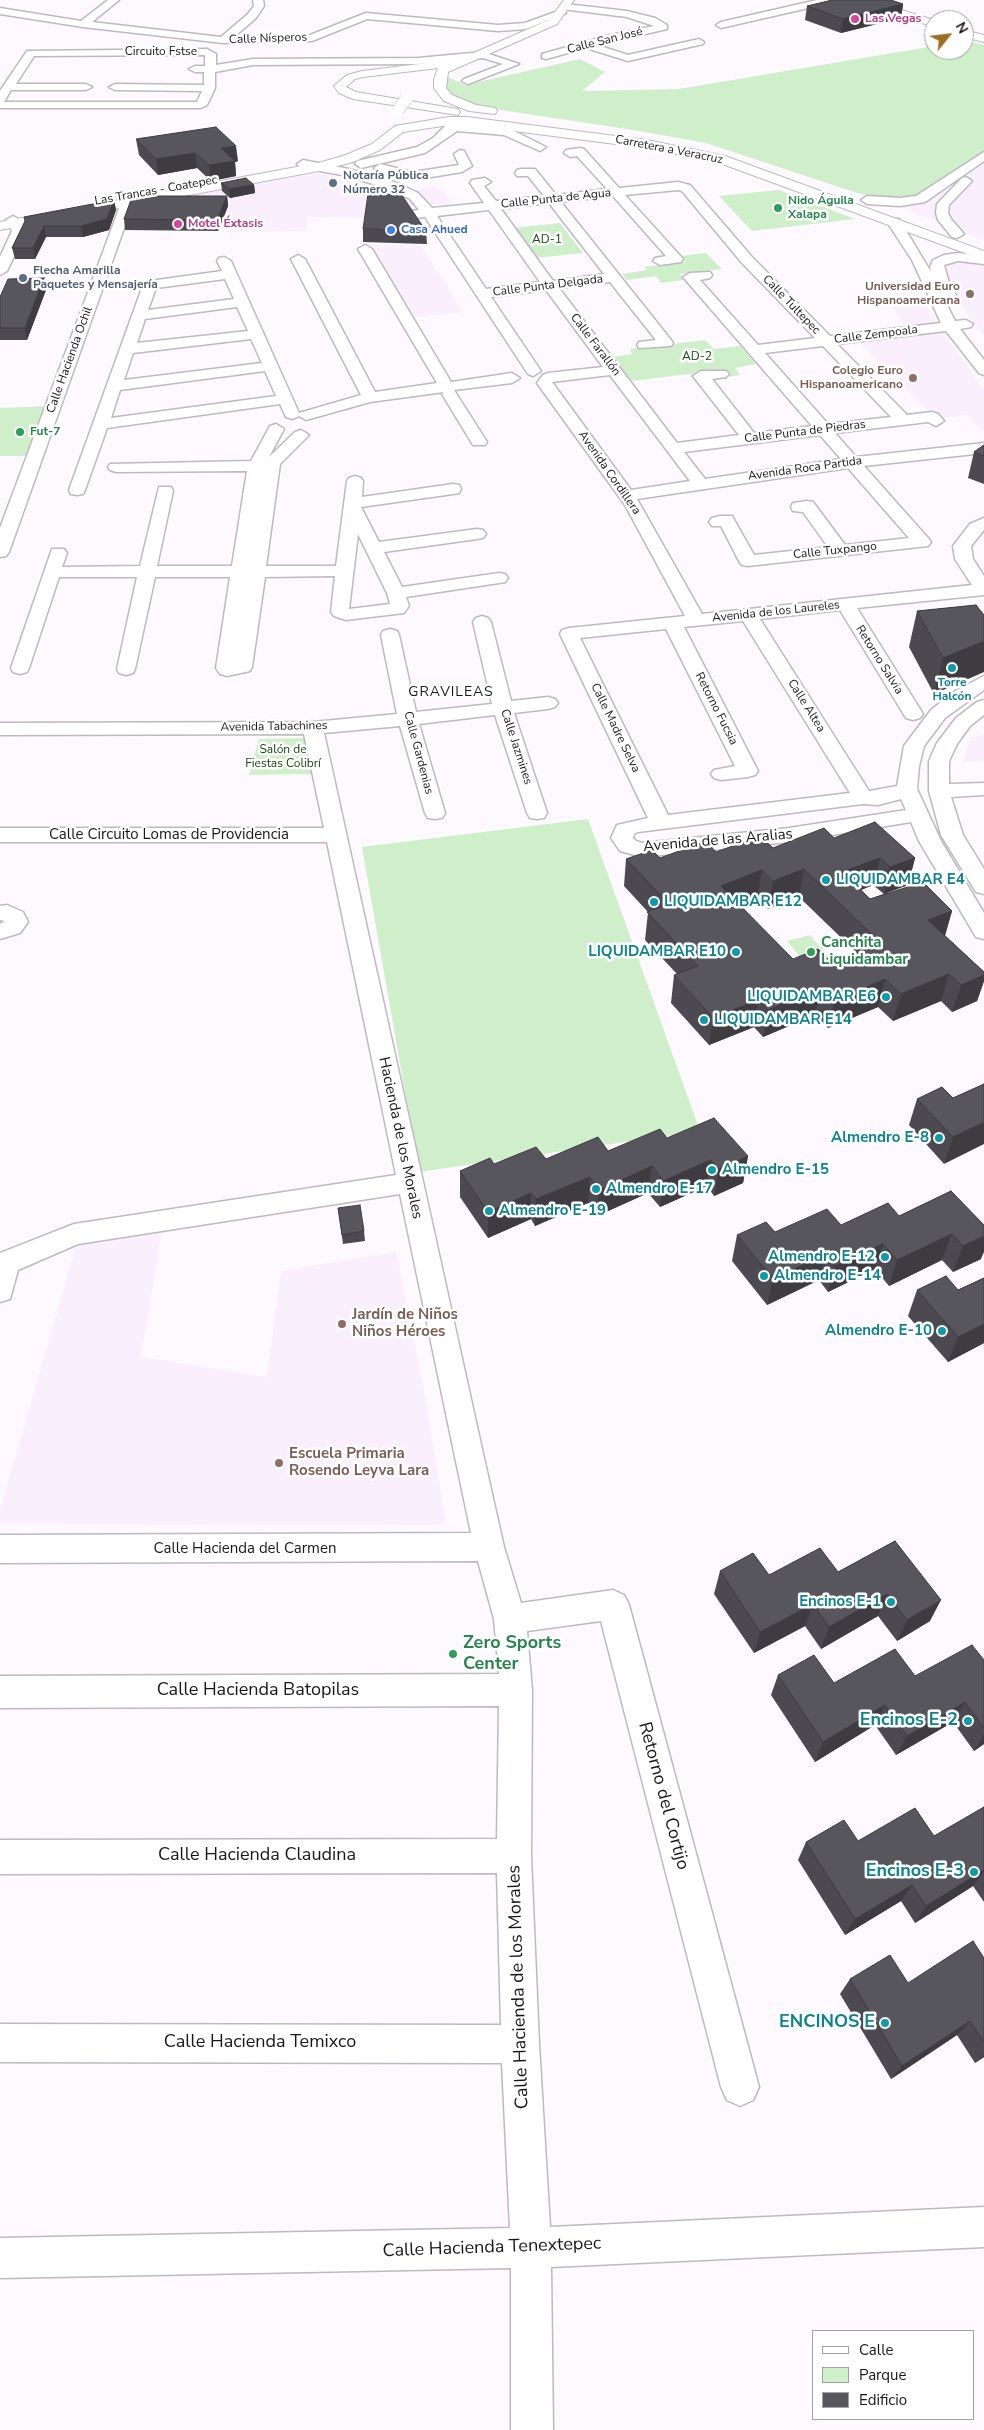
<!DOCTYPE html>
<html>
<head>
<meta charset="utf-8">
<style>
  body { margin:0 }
  #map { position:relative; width:984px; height:2430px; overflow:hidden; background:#fdf9ff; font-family:"Nunito Sans",sans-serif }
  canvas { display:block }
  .legend { position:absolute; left:812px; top:2330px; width:162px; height:90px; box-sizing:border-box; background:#fff; border:1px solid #a3a2a3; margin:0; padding:6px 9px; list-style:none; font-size:15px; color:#181619 }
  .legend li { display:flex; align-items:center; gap:10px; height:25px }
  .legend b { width:25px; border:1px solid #a3a2a3 }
  .north { position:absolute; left:924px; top:10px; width:50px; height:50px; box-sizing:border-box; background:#fff; border:1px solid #a3a2a3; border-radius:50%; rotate:61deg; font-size:14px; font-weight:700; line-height:20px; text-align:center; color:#181619 }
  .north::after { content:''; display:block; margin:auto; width:18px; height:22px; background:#9c7020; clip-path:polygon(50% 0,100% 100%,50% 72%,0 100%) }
</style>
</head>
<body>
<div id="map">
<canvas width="984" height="2430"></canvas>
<ul class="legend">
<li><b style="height:6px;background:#fff"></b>Calle</li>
<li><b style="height:14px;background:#cfefca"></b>Parque</li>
<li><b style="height:14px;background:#58565d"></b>Edificio</li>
</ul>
<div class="north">N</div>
</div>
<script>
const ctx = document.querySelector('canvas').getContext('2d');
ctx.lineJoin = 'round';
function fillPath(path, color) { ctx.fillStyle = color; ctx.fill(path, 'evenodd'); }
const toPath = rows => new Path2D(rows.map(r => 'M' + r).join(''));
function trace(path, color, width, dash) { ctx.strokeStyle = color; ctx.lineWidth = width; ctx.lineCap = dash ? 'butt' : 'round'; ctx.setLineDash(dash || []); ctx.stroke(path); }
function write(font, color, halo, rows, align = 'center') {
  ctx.font = font + ' "Nunito Sans",sans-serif'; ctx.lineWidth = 5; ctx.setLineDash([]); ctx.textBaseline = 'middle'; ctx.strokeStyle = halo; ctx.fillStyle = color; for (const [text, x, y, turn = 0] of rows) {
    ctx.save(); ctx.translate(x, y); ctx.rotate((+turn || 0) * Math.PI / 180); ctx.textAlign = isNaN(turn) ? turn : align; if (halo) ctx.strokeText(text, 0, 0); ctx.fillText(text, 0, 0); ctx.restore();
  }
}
fillPath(toPath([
  [984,156,984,240,878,198,915,196],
  [313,174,329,175,391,196,434,186,442,191,453,204,402,206,427,244,363,242,366,218,308,217,306,231,226,232,229,216,122,217,126,205],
  [368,245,421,246,463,312,412,318],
  [958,259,984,264,984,336,969,317,943,272,942,263],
  [917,293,939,323,905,325,884,295],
  [942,331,984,389,984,433,967,415,936,419,859,341],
  [984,735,984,761,963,762,970,738],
  [162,1230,141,1357,267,1377,281,1271,396,1252,426,1402,446,1525,0,1524,0,1511,77,1242]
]), '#f9effd');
fillPath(toPath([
  [964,40,984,45,984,156,908,200,878,198,857,193,706,143,633,130,481,107,452,98,444,88,446,76,465,85,580,59,605,72,582,91,679,89,934,46,934,50,964,50],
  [779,190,855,219,752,231,719,196],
  [560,223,583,253,534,258,512,228],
  [706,253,722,269,680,274,684,280,661,283,656,276,627,280,622,274,647,270,644,267,685,262,680,256],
  [705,340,714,349,740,346,756,364,735,368,740,375,727,377,721,370,632,381,612,357,632,354,630,349],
  [50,406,31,456,0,456,0,408],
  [306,738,315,774,249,775,259,739],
  [588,819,700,1131,419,1172,362,847],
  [810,935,835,964,812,971,787,941]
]), '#cfefca');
const minor = toPath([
  [108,0,119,0,92,22,221,37,248,14,254,6,253,0,263,0,264,6,256,18,234,37,310,35,366,13,498,25,525,23,561,10,566,13,526,29,498,31,367,19,312,41,223,43,83,27,0,14,0,8,81,21,108,0],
  [817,0,835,0,830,3,721,28,716,25,721,22,817,0],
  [566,4,627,11,655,18,667,25,667,29,597,45,628,55,699,39,704,42,703,44,628,61,586,48,546,59,542,58,542,54,606,36,654,26,627,17,562,9,561,7,566,4],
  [207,49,216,54,216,65,253,59,418,58,483,52,519,64,468,84,462,81,464,79,503,64,483,58,418,64,253,65,215,72,215,88,207,105,201,108,0,108,0,91,27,51,207,49],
  [205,55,205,66,195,66,189,69,195,72,204,72,204,85,115,84,109,87,115,90,202,91,197,102,4,102,11,90,86,90,92,87,86,84,16,84,34,56,205,55],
  [457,123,510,129,546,147,540,151,504,135,457,131,425,153,361,168,355,164,357,161,417,147,433,138,446,125,457,123],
  [580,148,584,149,619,188,678,182,690,185,752,257,830,336,941,323,912,260,887,222,889,219,899,219,931,272,930,268,933,260,944,255,958,253,984,256,984,264,958,261,944,265,949,283,956,295,949,299,943,297,955,321,966,320,973,324,971,327,960,329,984,360,984,375,979,373,946,331,837,344,907,415,932,412,938,414,944,421,936,426,928,422,835,433,856,457,984,443,984,453,864,466,928,538,931,542,928,546,748,566,742,565,739,561,721,526,712,526,709,522,712,518,720,516,732,516,754,555,828,547,803,512,793,511,791,507,793,503,807,501,813,502,845,545,909,538,848,468,637,499,702,614,972,585,955,559,953,546,970,524,984,518,984,530,971,546,973,559,984,576,984,595,857,608,923,714,920,718,913,720,906,718,840,610,760,619,869,791,897,786,904,746,931,710,955,691,984,676,984,690,945,718,924,746,919,766,917,789,941,841,984,913,984,939,976,937,973,932,919,841,911,822,789,842,642,857,620,851,611,838,617,825,648,818,560,634,562,630,569,628,685,616,625,505,537,383,543,375,548,373,603,367,546,290,491,297,541,371,533,376,528,374,425,217,416,218,410,214,411,211,419,210,410,199,389,189,347,176,299,167,297,164,303,160,349,169,397,183,418,193,432,208,484,203,470,183,472,180,485,178,491,182,484,186,496,201,544,196,528,176,517,176,515,173,517,170,521,169,535,169,556,195,607,189,577,156,570,157,564,153,566,150,580,148],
  [678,190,682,191,742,263,815,338,758,345,700,280,710,278,712,275,710,272,690,273,683,277,812,426,754,433,712,379,726,377,729,374,726,371,701,371,693,376,739,435,677,443,559,288,610,282,656,340,639,342,637,345,639,348,671,346,673,343,671,340,561,202,613,196,666,256,655,258,653,261,660,265,681,262,683,259,625,195,678,190],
  [549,203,604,274,553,281,501,209,549,203],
  [489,210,540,282,486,289,437,216,489,210],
  [823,346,891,417,828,424,765,353,823,346],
  [610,375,690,481,631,490,552,382,610,375],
  [820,435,841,459,705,479,684,452,820,435],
  [743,621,850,793,668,815,580,638,666,629,735,766,714,770,711,774,714,778,721,780,748,777,755,775,758,771,684,627,743,621],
  [901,799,906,810,789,828,642,843,636,841,633,838,634,834,638,832,863,804,878,805,901,799],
  [460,150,464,151,472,166,462,172,413,180,376,171,374,168,380,164,413,172,459,165,454,154,460,150],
  [984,152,984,161,925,202,900,206,867,204,861,200,867,196,900,198,916,196,984,152],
  [966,177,972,181,949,205,948,213,951,219,964,234,957,238,952,237,938,220,936,213,937,204,962,178,966,177],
  [123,192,127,193,132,205,128,217,9,552,6,556,0,557,0,528,116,217,120,205,117,196,123,192],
  [13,216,22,221,26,231,7,271,0,275,0,257,12,231,6,220,13,216],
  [365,245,372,249,451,382,512,373,520,378,512,383,454,390,487,442,485,445,473,445,442,394,444,392,370,402,306,420,299,416,292,419,286,417,280,404,107,428,85,490,83,494,77,495,71,494,69,490,143,285,150,281,222,271,217,261,219,258,224,257,231,261,299,413,361,395,291,259,298,255,305,259,375,392,437,383,358,249,365,245],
  [225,279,234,299,148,310,156,288,225,279],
  [237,307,248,331,137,343,145,319,237,307],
  [251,339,262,363,124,380,133,353,251,339],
  [265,371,276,396,111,418,120,390,265,371],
  [276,424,284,429,269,457,295,432,301,430,309,435,280,464,266,566,336,566,347,481,349,478,355,476,361,478,363,481,362,497,453,484,459,485,461,489,459,493,453,494,361,507,379,542,477,529,483,530,486,534,483,538,477,539,384,552,402,587,499,573,505,574,508,578,505,582,499,583,406,597,409,606,404,613,346,620,334,616,331,612,335,576,265,577,252,667,250,671,227,676,220,674,216,668,230,577,155,577,135,669,133,673,126,675,119,673,117,669,137,577,59,577,29,668,27,672,20,674,13,672,11,668,52,549,64,549,67,553,62,567,140,566,159,487,171,487,173,491,157,566,232,566,247,471,116,472,110,470,108,467,110,464,251,461,270,426,276,424],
  [358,534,387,593,390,604,349,609,358,534],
  [482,616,488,618,491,622,511,701,548,697,555,699,558,703,555,707,548,709,514,713,547,813,544,818,537,819,530,818,527,813,495,715,419,724,445,813,442,818,435,819,428,818,425,813,400,726,324,733,484,1458,504,1547,521,1603,613,1590,624,1595,629,1605,759,2087,753,2100,740,2106,727,2100,721,2087,601,1621,527,1631,532,1690,531,1856,539,2044,550,2227,984,2207,984,2247,551,2267,553,2430,511,2430,511,2268,0,2278,0,2238,510,2228,502,2063,0,2062,0,2024,501,2025,497,1873,0,1874,0,1840,497,1839,499,1706,0,1708,0,1676,499,1674,494,1619,478,1561,0,1563,0,1535,471,1533,400,1194,78,1244,18,1270,10,1299,0,1302,0,1253,74,1224,396,1175,327,842,0,842,0,828,324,828,304,734,0,735,0,723,313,722,397,714,381,635,383,631,390,629,397,631,399,635,416,712,492,704,473,622,476,618,482,616],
  [984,700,984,715,970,726,957,744,949,761,949,784,984,783,984,795,951,797,963,835,984,869,984,894,976,892,941,835,929,791,929,761,937,743,956,718,977,702,984,700],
  [7,905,23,912,28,922,20,933,0,939,0,924,5,921,0,920,0,906,7,905]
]);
const major = toPath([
  [564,0,574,0,557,24,448,72,446,88,452,95,476,105,495,108,497,111,495,114,469,111,444,101,434,88,434,79,438,68,363,77,355,79,346,87,356,92,458,109,460,112,458,115,353,99,339,93,334,86,347,75,362,71,460,59,549,20,564,0],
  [449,117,467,117,647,140,725,156,984,251,984,260,717,162,647,148,467,125,449,125,403,132,380,150,353,162,319,171,0,230,0,222,318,163,343,156,372,144,395,126,449,117]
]);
const highway = toPath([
  [853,0,869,0,934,20,934,27,853,0],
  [964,30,984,35,984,42,964,37,964,30]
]);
trace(minor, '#beb9c0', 3);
trace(major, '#beb9c0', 2);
trace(highway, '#beb9c0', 2);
fillPath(minor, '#fff');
fillPath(major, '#fff');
fillPath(highway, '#fff');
const majorBridge = toPath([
  [398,110,406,99]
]);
trace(majorBridge, '#beb9c0', 13, []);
trace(majorBridge, '#fff', 12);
fillPath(toPath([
  [903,4,901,18,841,33,805,20,807,6],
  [136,139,238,161,235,162,236,176,211,181,197,168,158,175,139,155],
  [221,183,254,185,255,193,230,198,222,191],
  [156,196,227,196,228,206,218,231,125,230,124,219],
  [114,200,116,210,109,230,83,237,46,237,35,259,15,259,12,248,25,221],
  [363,229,426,231,427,244,363,242],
  [44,278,46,290,27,340,0,340,0,297],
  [984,445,984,484,968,478,974,452],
  [976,605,934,694,909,647,917,611],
  [834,838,915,858,908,885,886,893,952,911,945,936,984,972,984,981,977,1001,952,1012,941,1001,893,1021,878,1007,828,1028,815,1015,763,1037,754,1027,709,1045,671,1003,674,975,677,974,645,940,648,912,624,886,626,859,660,858,716,852,773,848],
  [873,885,884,894,870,899,861,890],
  [799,897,857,953,832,963,793,959,739,905,757,898,768,909],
  [984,1084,944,1164,909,1125,917,1099,953,1098],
  [667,1138,748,1156,743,1183,714,1196,707,1186,660,1207,648,1193,597,1216,588,1203,535,1226,531,1219,488,1238,460,1197,460,1171,494,1164,546,1159,608,1151],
  [951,1191,981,1259,953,1272,942,1260,889,1286,875,1269,828,1292,819,1280,767,1305,732,1261,737,1235,775,1232,841,1225,899,1216],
  [338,1208,364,1231,365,1241,343,1244],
  [984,1278,984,1343,948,1362,908,1316,917,1290,958,1290],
  [895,1541,930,1621,897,1641,878,1616,821,1649,805,1626,754,1653,714,1594,720,1571,769,1575,838,1572],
  [984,1660,984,1744,974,1751,953,1722,896,1755,875,1725,815,1762,771,1695,778,1675,834,1683,915,1676],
  [984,1807,984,1902,973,1886,915,1923,901,1901,845,1935,798,1860,806,1842,858,1841,934,1836],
  [984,1958,984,2057,975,2063,957,2035,891,2079,840,1994,850,1979,908,1983]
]), '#4c4a50');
fillPath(toPath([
  [903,4,901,18,841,33,843,19],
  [236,146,238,161,235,162,236,176,211,181,209,165,221,148],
  [195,153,197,168,158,175,156,159],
  [254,185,255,193,230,198,229,189],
  [227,196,228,206,218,231,217,220],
  [114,200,116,210,109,230,83,237,81,226],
  [44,226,46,237,35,259,33,248],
  [44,278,46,290,27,340,25,328],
  [984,641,984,672,934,694,943,658],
  [880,858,873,885,836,900,842,872],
  [915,858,908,885,884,894,890,867],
  [804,869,799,897,768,909,773,881],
  [762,870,757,898,717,913,721,886],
  [952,911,944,938,928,920],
  [949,974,941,1001,893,1021,901,994],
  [984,975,984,981,977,1001,952,1012,961,985],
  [885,979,878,1007,828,1028,834,1001],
  [821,988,815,1015,763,1037,768,1010],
  [758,1000,754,1027,709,1045,713,1018],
  [984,1122,984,1144,944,1164,953,1137],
  [748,1156,743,1183,714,1196,719,1169],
  [711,1160,707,1186,660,1207,663,1181],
  [652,1166,648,1193,597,1216,599,1190],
  [590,1177,588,1203,535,1226,536,1199],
  [531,1193,531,1219,488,1238,488,1212],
  [952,1234,942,1260,889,1286,897,1260],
  [984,1236,984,1252,981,1259,953,1272,963,1246],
  [883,1244,875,1269,828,1292,835,1266],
  [826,1254,819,1280,767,1305,773,1279],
  [984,1324,984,1343,948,1362,958,1337],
  [887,1594,878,1616,821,1649,829,1627],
  [941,1600,930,1621,897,1641,907,1620],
  [813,1604,805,1626,754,1653,760,1632],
  [965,1702,953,1722,896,1755,907,1736],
  [885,1705,875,1725,815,1762,823,1742],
  [984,1734,984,1744,974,1751],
  [984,1870,984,1872,973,1886,915,1923,926,1906],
  [912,1885,901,1901,845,1935,855,1919],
  [970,2021,957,2035,891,2079,902,2066],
  [984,2055,984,2057,975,2063]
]), '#3e3c41');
const building = toPath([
  [832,0,891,0,903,4,843,19,807,6,832,0],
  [216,127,236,146,221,148,235,161,209,165,195,153,156,159,136,139,216,127],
  [246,178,254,185,229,189,221,183,246,178],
  [154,193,156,193,155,196,227,196,217,220,124,219,132,197,154,193],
  [368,194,401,194,426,231,363,229,368,194],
  [114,200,107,219,81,226,44,226,33,248,12,248,25,221,24,217,114,200],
  [44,278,25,328,0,328,0,297,8,279,44,278],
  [984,445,984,456,974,452,984,445],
  [976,605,984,615,984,641,943,658,917,611,976,605],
  [875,822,915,858,890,867,880,858,842,872,870,899,923,882,952,911,928,920,984,972,984,975,961,985,949,974,901,994,885,979,834,1001,821,988,768,1010,758,1000,713,1018,674,975,698,966,647,912,669,904,626,859,652,850,660,858,706,841,716,852,760,836,773,848,824,828,834,838,875,822],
  [804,869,881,943,832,963,818,949,793,959,721,886,762,870,773,881,804,869],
  [984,1084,984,1122,953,1137,917,1099,942,1087,953,1098,984,1084],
  [714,1118,748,1156,719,1169,711,1160,663,1181,652,1166,599,1190,590,1177,536,1199,531,1193,488,1212,460,1171,490,1158,494,1164,536,1147,546,1159,598,1137,608,1151,660,1129,667,1138,714,1118],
  [951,1191,984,1225,984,1236,963,1246,952,1234,897,1260,883,1244,835,1266,826,1254,773,1279,737,1235,766,1222,775,1232,827,1209,841,1225,888,1203,899,1216,951,1191],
  [360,1205,364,1231,342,1235,338,1208,360,1205],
  [946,1276,958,1290,984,1278,984,1324,958,1337,917,1290,946,1276],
  [895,1541,941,1600,907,1620,887,1594,829,1627,813,1604,760,1632,720,1571,753,1553,769,1575,820,1548,838,1572,895,1541],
  [972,1645,984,1660,984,1728,965,1702,907,1736,885,1705,823,1742,778,1675,814,1655,834,1683,895,1649,915,1676,972,1645],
  [984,1807,984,1870,926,1906,912,1885,855,1919,806,1842,844,1820,858,1841,915,1808,934,1836,984,1807],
  [973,1941,984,1958,984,2042,970,2021,902,2066,850,1979,890,1955,908,1983,973,1941]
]);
fillPath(building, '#58565d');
trace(building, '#3e3c41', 1);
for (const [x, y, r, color] of [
  [855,19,5,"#d1479c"],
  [333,183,5,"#5c6f8a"],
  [778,208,5,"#2e9e5b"],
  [178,224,5,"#d1479c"],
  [391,230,5,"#3f7fe0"],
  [23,278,5,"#5c6f8a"],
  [970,294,5,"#8d6e63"],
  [913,378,5,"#8d6e63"],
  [20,432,5,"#2e9e5b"],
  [952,668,5,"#0f9aa8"],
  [826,880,5,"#0f9aa8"],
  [654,902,5,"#0f9aa8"],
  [736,952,5,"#0f9aa8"],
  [811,952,5,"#2e9e5b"],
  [886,997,5,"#0f9aa8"],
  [704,1020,5,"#0f9aa8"],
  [939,1138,5,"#0f9aa8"],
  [712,1170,5,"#0f9aa8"],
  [596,1189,5,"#0f9aa8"],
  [489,1211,5,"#0f9aa8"],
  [885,1257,5,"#0f9aa8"],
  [764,1276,5,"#0f9aa8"],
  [342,1324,5,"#8d6e63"],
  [942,1331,5,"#0f9aa8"],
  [279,1463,5,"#8d6e63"],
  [891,1602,5,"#0f9aa8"],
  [453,1654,5,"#2e9e5b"],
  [968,1721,5,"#0f9aa8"],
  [974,1872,5,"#0f9aa8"],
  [885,2023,5,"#0f9aa8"]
]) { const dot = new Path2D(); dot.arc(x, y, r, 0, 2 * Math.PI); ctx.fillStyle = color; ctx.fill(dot); trace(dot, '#fff', 2); }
write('bold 12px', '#b23c85', '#fff', [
  ["Las Vegas",865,19],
  ["Motel Éxtasis",188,224]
], 'left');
write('12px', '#181619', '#fff', [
  ["Calle Nísperos",268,39,-2],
  ["Calle San José",605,41,-14],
  ["Circuito Fstse",161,52],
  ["Carretera a Veracruz",669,150,11],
  ["Las Trancas - Coatepec",156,191,-10],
  ["Calle Punta de Agua",556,199,-6],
  ["Calle Punta Delgada",548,286,-7],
  ["Calle Tultepec",791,305,46],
  ["Calle Zempoala",876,335,-7],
  ["Calle Farallón",595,345,53],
  ["Calle Hacienda Ochil",70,360,-70],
  ["Calle Punta de Piedras",805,432,-7],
  ["Avenida Roca Partida",805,469,-8],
  ["Avenida Cordillera",609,473,55],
  ["Calle Tuxpango",835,551,-6],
  ["Avenida de los Laureles",776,612,-6],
  ["Retorno Salvia",879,660,58],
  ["Calle Altea",806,706,58],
  ["Retorno Fucsia",716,709,63],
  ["Avenida Tabachines",274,727,-1],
  ["Calle Madre Selva",615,728,64],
  ["Calle Jazmines",516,747,72],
  ["Calle Gardenias",418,753,75]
]);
write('bold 12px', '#4e5e75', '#fff', [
  ["Notaría Pública",343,176],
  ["Número 32",343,190],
  ["Flecha Amarilla",33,271],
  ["Paquetes y Mensajería",33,285]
], 'left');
write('bold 12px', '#27864d', '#fff', [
  ["Nido Águila",788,201],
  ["Xalapa",788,215],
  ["Fut-7",30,432]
], 'left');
write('bold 12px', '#366cbe', '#fff', [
  ["Casa Ahued",401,230]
], 'left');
write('12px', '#15470b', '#fff', [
  ["AD-1",547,240],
  ["AD-2",697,357],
  ["Salón de",283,750],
  ["Fiestas Colibrí",283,764]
]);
write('bold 12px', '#785e54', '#fff', [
  ["Universidad Euro",960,287],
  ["Hispanoamericana",960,301],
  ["Colegio Euro",903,371],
  ["Hispanoamericano",903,385]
], 'right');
write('bold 12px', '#0d838f', '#fff', [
  ["Torre",952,683],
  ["Halcón",952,697]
]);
ctx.letterSpacing = '1px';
write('14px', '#181619', '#fff', [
  ["GRAVILEAS",451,693]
]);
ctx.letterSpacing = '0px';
write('15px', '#181619', '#fff', [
  ["Calle Circuito Lomas de Providencia",169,835],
  ["Avenida de las Aralias",718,841,-5],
  ["Hacienda de los Morales",400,1138,78],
  ["Calle Hacienda del Carmen",245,1549]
]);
write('bold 15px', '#0d838f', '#fff', [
  ["LIQUIDAMBAR E4",836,880],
  ["LIQUIDAMBAR E12",664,902],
  ["LIQUIDAMBAR E10",726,952,"right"],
  ["LIQUIDAMBAR E6",876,997,"right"],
  ["LIQUIDAMBAR E14",714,1020],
  ["Almendro E-8",929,1138,"right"],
  ["Almendro E-15",722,1170],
  ["Almendro E-17",606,1189],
  ["Almendro E-19",499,1211],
  ["Almendro E-12",875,1257,"right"],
  ["Almendro E-14",774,1276],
  ["Almendro E-10",932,1331,"right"],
  ["Encinos E-1",881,1602,"right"]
], 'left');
write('bold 15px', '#27864d', '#fff', [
  ["Canchita",821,943],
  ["Liquidambar",821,960]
], 'left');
write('bold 15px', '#785e54', '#fff', [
  ["Jardín de Niños",352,1315],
  ["Niños Héroes",352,1332],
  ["Escuela Primaria",289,1454],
  ["Rosendo Leyva Lara",289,1471]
], 'left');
write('bold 18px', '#27864d', '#fff', [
  ["Zero Sports",463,1644],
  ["Center",463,1665]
], 'left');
write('18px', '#181619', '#fff', [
  ["Calle Hacienda Batopilas",258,1691],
  ["Retorno del Cortijo",663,1796,75],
  ["Calle Hacienda Claudina",257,1856],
  ["Calle Hacienda de los Morales",519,1987,-92],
  ["Calle Hacienda Temixco",260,2043],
  ["Calle Hacienda Tenextepec",492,2248,-2]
]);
write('bold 18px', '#0d838f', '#fff', [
  ["Encinos E-2",958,1721],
  ["Encinos E-3",964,1872],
  ["ENCINOS E",875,2023]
], 'right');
</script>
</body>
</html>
